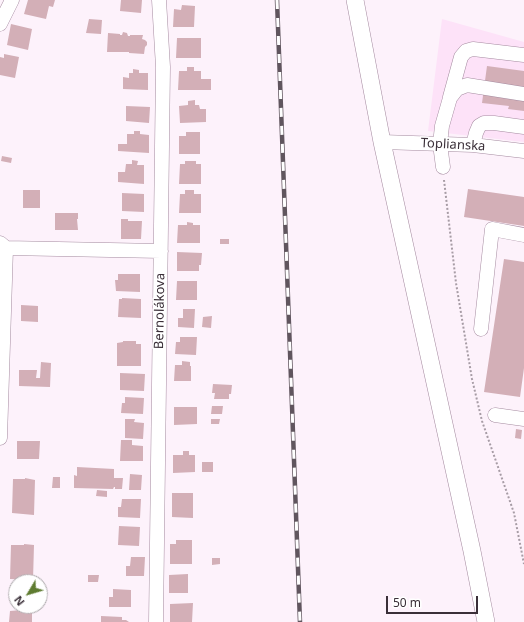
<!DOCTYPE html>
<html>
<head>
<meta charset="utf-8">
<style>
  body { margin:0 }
  #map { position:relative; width:524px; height:622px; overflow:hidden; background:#fdf2fb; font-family:"Noto Sans",sans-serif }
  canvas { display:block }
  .north { position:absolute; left:8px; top:574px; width:40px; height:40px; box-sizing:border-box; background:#fff; border:1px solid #b0acaf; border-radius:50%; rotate:232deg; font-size:11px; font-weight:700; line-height:16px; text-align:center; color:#3a2f38 }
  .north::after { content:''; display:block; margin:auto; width:14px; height:18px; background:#5e7b30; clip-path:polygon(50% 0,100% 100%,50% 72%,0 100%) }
  .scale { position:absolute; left:386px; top:596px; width:92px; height:18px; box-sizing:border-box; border:2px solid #3a2f38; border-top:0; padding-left:5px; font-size:12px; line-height:14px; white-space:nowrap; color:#3a2f38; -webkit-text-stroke:3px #fff; paint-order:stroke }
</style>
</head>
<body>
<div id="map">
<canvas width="524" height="622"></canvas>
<div class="north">N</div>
<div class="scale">50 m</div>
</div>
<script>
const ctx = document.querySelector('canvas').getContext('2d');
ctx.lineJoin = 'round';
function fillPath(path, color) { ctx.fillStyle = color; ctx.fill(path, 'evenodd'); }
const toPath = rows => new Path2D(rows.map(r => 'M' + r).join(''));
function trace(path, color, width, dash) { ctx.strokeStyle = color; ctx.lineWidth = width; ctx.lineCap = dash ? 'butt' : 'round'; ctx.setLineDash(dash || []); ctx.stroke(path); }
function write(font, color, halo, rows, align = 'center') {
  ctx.font = font + ' "Noto Sans",sans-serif'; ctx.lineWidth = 3; ctx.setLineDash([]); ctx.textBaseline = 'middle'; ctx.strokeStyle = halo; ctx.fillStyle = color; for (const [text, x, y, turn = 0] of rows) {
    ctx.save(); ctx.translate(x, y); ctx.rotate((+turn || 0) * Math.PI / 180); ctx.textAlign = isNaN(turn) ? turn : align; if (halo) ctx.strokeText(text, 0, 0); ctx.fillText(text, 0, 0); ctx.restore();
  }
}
fillPath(toPath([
  [442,19,524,42,524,142,428,131]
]), '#fde2f8');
fillPath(toPath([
  [28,0,55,0,53,7,49,6,46,19,24,14],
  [121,0,142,0,141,13,120,11],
  [182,5,195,6,194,27,173,27,174,9,181,10],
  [89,19,102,20,101,34,86,33],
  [11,24,32,29,28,50,7,45],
  [123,32,127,33,128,36,130,36,130,35,143,35,142,39,145,40,147,42,147,45,145,47,144,54,129,53,129,52,107,52,108,33,120,34,120,35,122,35],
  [177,38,201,38,201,58,176,58],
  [4,54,19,57,15,78,0,75,0,57,4,58],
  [487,66,524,71,524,111,508,109,509,106,482,103],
  [187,67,194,67,194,71,201,71,201,79,211,79,211,90,178,90,179,71,187,71],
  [133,69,139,70,139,73,148,73,148,90,123,89,123,77,129,78,129,73,133,73],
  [195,100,195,105,199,105,200,109,206,109,206,122,180,123,179,106,188,105,188,101],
  [126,106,150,107,149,123,126,121],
  [134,131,140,131,140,134,149,135,149,153,118,151,118,144,127,144,127,134,134,134],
  [186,132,200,132,200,154,179,154,179,136,186,136],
  [2,156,12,158,11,163,1,161],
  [132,160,138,161,137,165,144,165,144,184,118,182,118,172,125,172,126,164,132,164],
  [185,161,196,161,196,164,201,164,201,184,179,184,180,164,185,164],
  [468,189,524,197,524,226,464,217],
  [23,190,40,190,40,208,23,208],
  [185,190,194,190,194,194,201,194,201,213,179,213,180,194,185,194],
  [122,193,144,194,144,212,122,211],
  [55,213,78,213,78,219,77,219,78,230,55,230],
  [121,219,128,219,128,221,142,221,141,239,121,239],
  [187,222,193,223,193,225,200,225,200,243,177,243,178,225,187,225],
  [220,239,229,239,229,244,220,244],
  [177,252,202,253,201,265,199,265,199,271,177,271],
  [504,259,524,262,524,368,520,397,484,392],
  [118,274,140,274,140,292,116,291,115,280,118,280],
  [177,281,197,281,197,300,176,300],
  [122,298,141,299,141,318,118,317,119,299,122,299],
  [21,305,38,306,38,322,21,321],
  [183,309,195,309,194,328,178,327,178,318,183,318],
  [212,316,211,328,202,327,203,317],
  [180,337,197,337,196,355,175,354,176,342,180,342],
  [123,341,136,341,136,344,141,344,141,366,117,366,117,343,123,342],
  [182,361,190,362,190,366,191,366,191,381,174,381,175,365,182,365],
  [41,362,51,363,50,387,19,386,19,370,37,370,36,378,40,378],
  [120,373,145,374,144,391,120,390],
  [213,384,232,385,231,394,229,394,229,399,214,399,215,393,212,393],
  [125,397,144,398,143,414,121,413,122,403,125,403],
  [212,406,223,406,222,414,211,414],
  [174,407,197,407,197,424,174,425],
  [125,419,135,419,134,422,144,423,143,439,125,438],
  [211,419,220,419,219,424,211,424],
  [516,429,522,430,521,439,515,438],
  [121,440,132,440,132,445,143,446,143,461,120,461],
  [17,441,40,441,39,459,17,459],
  [183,451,189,451,189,455,195,455,195,472,173,473,173,455,183,455],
  [202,462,213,462,213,472,202,472],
  [77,467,114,469,114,478,123,478,122,489,115,489,115,487,114,487,113,489,74,488,74,475,77,476],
  [130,474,142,475,141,490,129,490],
  [53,477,60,477,60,488,52,488],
  [25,478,35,480,34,515,12,513,13,479,25,479],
  [97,490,107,491,107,497,96,496],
  [172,493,193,493,193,518,172,517],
  [122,499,141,499,140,518,118,517,118,507,121,507],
  [119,526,140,527,139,546,118,545],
  [176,540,192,540,192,564,170,564,170,544,176,544],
  [24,544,34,545,33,580,10,579,11,545,24,545],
  [131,557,145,557,144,576,126,576,126,566,130,566],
  [212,558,220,558,220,564,212,565],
  [188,574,188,593,169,593,169,575],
  [88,575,99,575,98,582,88,582],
  [113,589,131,590,131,607,109,607,109,597,113,597],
  [193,603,192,622,170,622,170,604],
  [22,610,32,611,32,622,9,622,10,611],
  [101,616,122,617,122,620,126,620,129,622,101,622]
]), '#d3afb7');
const minor = toPath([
  [0,24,12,0],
  [450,97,461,57,466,51,473,49,524,55],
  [382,142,473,145,524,151],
  [473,145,476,133,479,126,484,123,494,123,524,127],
  [443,167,440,144,442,126,450,98,457,89,467,85,524,94],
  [0,243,6,248,0,438],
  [6,248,161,251],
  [481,329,492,229,524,235],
  [495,415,524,419],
  [156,622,163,67,159,0]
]);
const major = toPath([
  [355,0,382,142,472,551,486,622]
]);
trace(minor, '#a58ba0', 15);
trace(major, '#a58ba0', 18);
trace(toPath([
  [444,180,456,283,472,379,482,421,514,513,524,564]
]), '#a79ca5', 2, [2, 2]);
trace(minor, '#fff', 14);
trace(major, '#fff', 17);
const rail = toPath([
  [277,0,300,622]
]);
trace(rail, '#60555e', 4.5);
trace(rail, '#fff', 3, [9]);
write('13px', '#3a2f38', '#fff', [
  ["Toplianska",453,145,3],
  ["Bernolákova",160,311,-89]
]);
</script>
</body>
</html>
